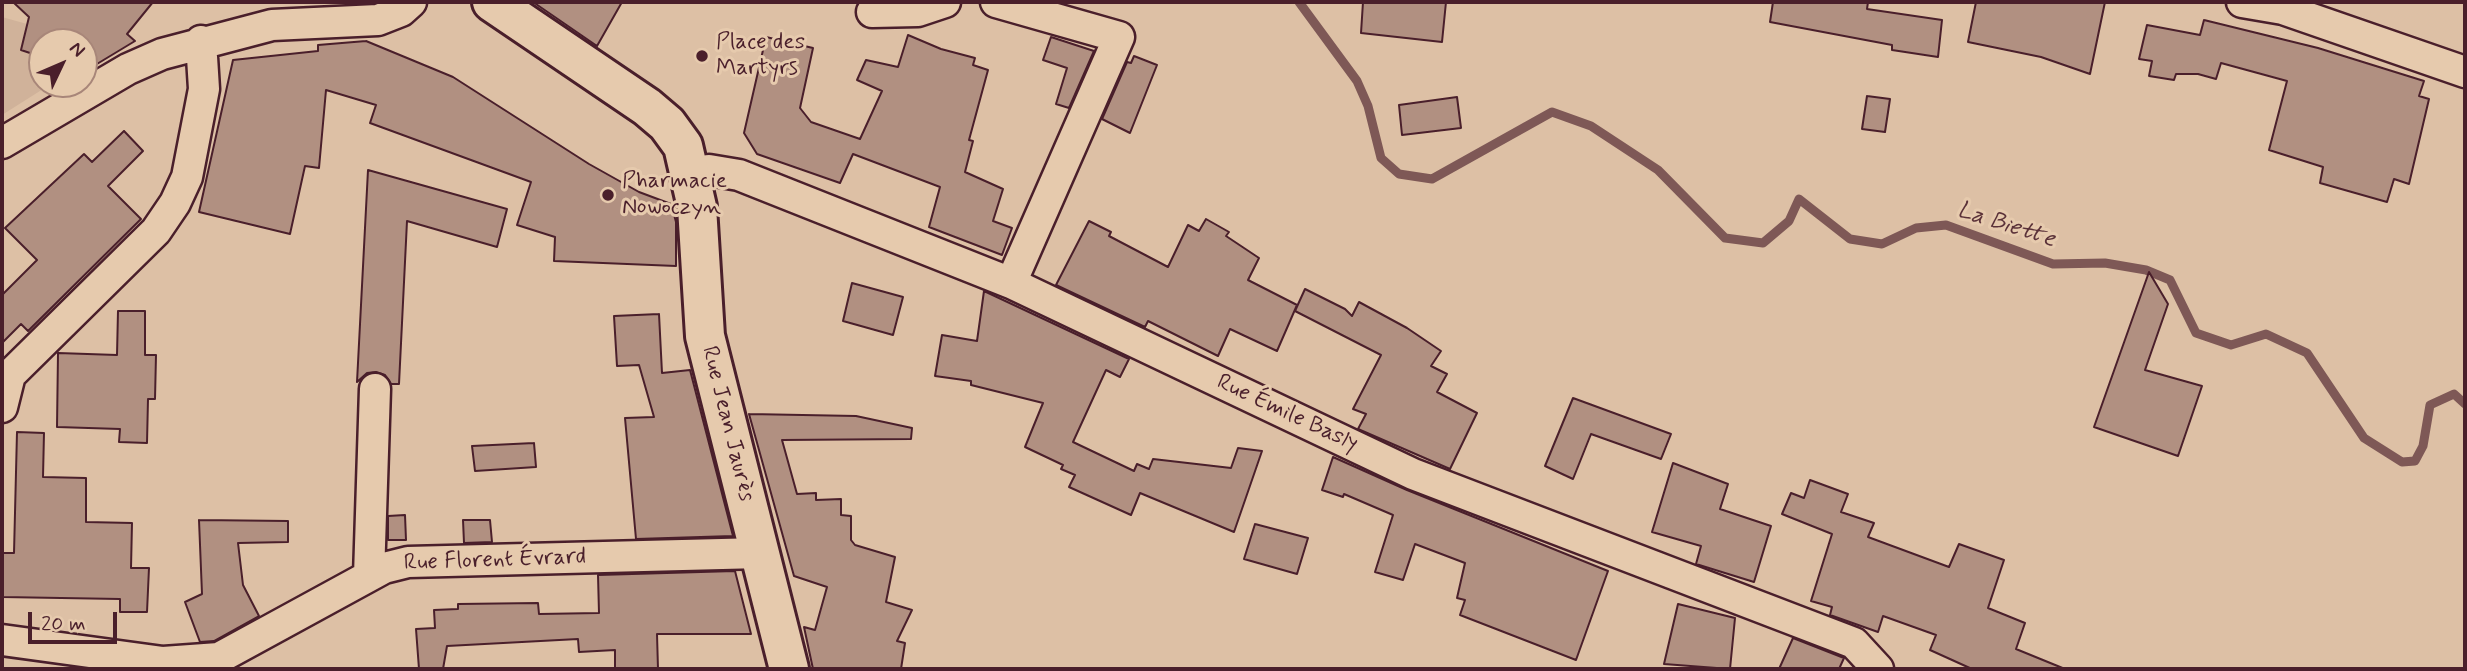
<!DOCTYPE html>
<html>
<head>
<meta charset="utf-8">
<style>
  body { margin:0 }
  #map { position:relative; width:2467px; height:671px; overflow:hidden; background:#ddc0a5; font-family:Mynerve,sans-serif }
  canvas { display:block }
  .frame { position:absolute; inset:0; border:4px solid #4a1f2b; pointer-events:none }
  .north { position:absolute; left:28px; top:28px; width:70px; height:70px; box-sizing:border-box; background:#e6caad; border:2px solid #a88679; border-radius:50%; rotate:46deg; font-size:19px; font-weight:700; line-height:28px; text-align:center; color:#4a1f2b }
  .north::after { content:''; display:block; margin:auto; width:24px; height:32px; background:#4a1f2b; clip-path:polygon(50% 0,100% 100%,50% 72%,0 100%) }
  .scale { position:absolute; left:28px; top:612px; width:89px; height:32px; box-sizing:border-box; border:4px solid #4a1f2b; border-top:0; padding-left:9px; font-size:21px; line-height:24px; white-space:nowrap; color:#4a1f2b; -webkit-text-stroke:5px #e6caad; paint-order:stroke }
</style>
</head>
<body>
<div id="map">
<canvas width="2467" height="671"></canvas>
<div class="frame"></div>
<div class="north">N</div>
<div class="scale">20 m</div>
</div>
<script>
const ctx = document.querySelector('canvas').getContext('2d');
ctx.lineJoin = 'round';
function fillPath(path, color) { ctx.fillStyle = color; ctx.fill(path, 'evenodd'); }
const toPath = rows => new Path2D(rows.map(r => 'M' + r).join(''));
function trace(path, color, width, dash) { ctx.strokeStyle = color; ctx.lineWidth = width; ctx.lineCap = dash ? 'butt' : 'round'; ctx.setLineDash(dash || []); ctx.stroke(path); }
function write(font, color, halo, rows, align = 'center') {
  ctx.font = font + ' Mynerve,sans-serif'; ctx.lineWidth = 6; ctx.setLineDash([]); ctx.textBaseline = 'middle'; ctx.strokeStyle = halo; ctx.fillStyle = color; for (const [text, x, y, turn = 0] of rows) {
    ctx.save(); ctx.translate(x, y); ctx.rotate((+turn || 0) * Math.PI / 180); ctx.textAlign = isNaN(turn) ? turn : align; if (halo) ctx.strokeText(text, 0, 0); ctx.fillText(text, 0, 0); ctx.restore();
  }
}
fillPath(toPath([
  [2,17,27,24,21,51,42,57,42,84,51,84,2,115]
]), '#d0b29a');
trace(toPath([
  [1299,2,1357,81,1368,106,1381,158,1399,174,1432,179,1552,112,1591,126,1658,170,1725,238,1763,243,1789,221,1799,199,1850,239,1882,244,1916,228,1946,225,2053,264,2105,263,2146,270,2170,280,2196,333,2231,345,2266,334,2307,353,2364,438,2402,462,2415,461,2423,446,2430,405,2454,394,2465,404]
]), '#7e5856', 9);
const building = toPath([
  [13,2,153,2,127,34,135,41,87,70,84,70,84,42,42,42,42,57,21,50,29,17,13,2],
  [533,2,622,2,597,46,533,2],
  [1363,2,1446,2,1442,42,1361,33,1363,2],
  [1773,2,1868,2,1867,9,1942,20,1938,57,1892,50,1892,45,1770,22,1773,2],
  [1976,2,2105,2,2090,74,2041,57,1968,42,1976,2],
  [2204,20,2318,48,2424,81,2419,96,2429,99,2409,184,2394,179,2387,202,2320,183,2323,167,2269,150,2287,81,2221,63,2216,79,2198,74,2176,74,2174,80,2149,76,2152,61,2139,59,2147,25,2200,35,2204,20],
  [908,35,941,49,975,58,973,65,988,70,969,140,973,141,965,172,1003,189,993,221,1012,228,1002,255,929,227,940,187,853,154,840,183,757,154,744,133,766,37,813,48,800,108,811,122,860,139,882,91,857,80,866,60,898,67,908,35],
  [1051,37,1094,51,1069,108,1056,104,1067,68,1043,60,1051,37],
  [366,41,453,77,589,164,639,192,671,204,676,222,676,266,554,261,555,237,517,225,531,182,370,123,376,105,326,90,319,168,305,166,290,234,199,212,233,60,318,51,318,45,366,41],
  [1134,56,1157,65,1130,133,1102,119,1127,62,1131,63,1134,56],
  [1867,96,1890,99,1885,132,1862,129,1867,96],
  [1457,97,1461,128,1402,135,1399,105,1457,97],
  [124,131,143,151,108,186,141,219,28,331,21,324,2,343,2,295,37,260,5,228,84,154,92,162,124,131],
  [368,170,507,209,497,247,407,221,399,384,391,384,385,375,376,372,367,373,357,382,368,170],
  [1206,219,1229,232,1226,236,1259,258,1248,280,1297,305,1277,351,1230,329,1218,356,1148,321,1145,327,1056,285,1089,221,1111,232,1109,236,1168,267,1188,225,1199,231,1206,219],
  [2149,272,2168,304,2145,370,2202,386,2178,456,2094,427,2149,272],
  [852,283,903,297,893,335,843,321,852,283],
  [1305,289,1345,309,1352,316,1359,302,1407,328,1441,351,1431,366,1447,374,1437,392,1477,413,1450,469,1358,429,1366,414,1353,409,1381,355,1295,311,1305,289],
  [984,291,1129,359,1120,377,1106,370,1073,442,1134,471,1137,464,1149,469,1153,459,1231,468,1238,448,1262,451,1234,532,1140,493,1131,515,1069,487,1075,475,1061,469,1063,465,1025,447,1043,403,971,385,971,381,935,376,942,335,977,341,984,291],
  [118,311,145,311,145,355,156,355,155,399,148,399,147,443,119,442,120,429,57,427,58,353,117,355,118,311],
  [659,314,662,373,690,370,733,536,636,539,625,418,654,417,639,365,617,366,614,316,659,314],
  [1573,398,1671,434,1661,459,1591,434,1573,479,1545,466,1573,398],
  [749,414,856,416,912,428,911,439,782,440,797,494,816,493,816,500,841,499,841,515,851,516,851,540,855,545,895,557,886,602,912,610,897,641,905,643,901,669,813,669,804,627,815,630,827,587,794,576,749,414],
  [17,432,44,433,43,477,86,478,86,522,132,523,131,568,149,568,147,612,120,612,120,599,2,597,3,553,14,553,17,432],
  [534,443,536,467,475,471,472,446,534,443],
  [1333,457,1407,490,1608,571,1576,660,1460,615,1465,600,1457,598,1465,563,1415,544,1403,580,1375,572,1393,515,1344,494,1343,497,1322,490,1333,457],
  [1673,463,1728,484,1720,509,1771,526,1754,582,1696,564,1701,546,1652,532,1673,463],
  [1810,480,1848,494,1841,512,1874,523,1868,537,1949,567,1959,544,2004,560,1988,608,2025,623,2016,649,2065,669,1972,669,1930,650,1936,635,1883,616,1878,632,1830,615,1832,607,1811,601,1832,534,1782,514,1791,493,1804,498,1810,480],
  [405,515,406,540,388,540,388,516,405,515],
  [199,520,288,521,288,542,238,543,243,585,259,616,214,641,200,642,185,602,202,594,199,520],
  [463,520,490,520,492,542,464,543,463,520],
  [1255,524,1308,538,1297,574,1244,559,1255,524],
  [735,571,751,634,657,634,658,669,615,669,615,650,579,652,578,639,447,646,443,669,419,669,416,629,435,628,434,610,458,609,458,604,538,603,539,614,599,613,598,575,735,571],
  [1678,604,1735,618,1730,669,1664,664,1678,604],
  [1793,638,1844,658,1839,669,1779,669,1793,638]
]);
fillPath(building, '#b19081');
trace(building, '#4a1f2b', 2);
const minor = toPath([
  [996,2,1119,37,1011,283],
  [2242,2,2283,9,2465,72],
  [872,12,918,11,945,2],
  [2,143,128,69,162,54,272,25,378,20,401,11,411,2],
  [691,174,709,170,739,175,1011,283,1413,474,1854,643,1878,669],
  [2,407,10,375,156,231,175,203,187,177,204,89,201,41],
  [369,576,375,389],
  [2,640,163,662,219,658,384,568,408,562,761,553]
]);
const major = toPath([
  [492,2,647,107,667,124,683,146,697,207,705,336,789,669]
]);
trace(minor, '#4a1f2b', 35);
trace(major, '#4a1f2b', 44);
trace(minor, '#e6caad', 30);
trace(major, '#e6caad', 38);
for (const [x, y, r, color] of [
  [702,56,7,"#4a1f2b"],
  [608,195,7,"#4a1f2b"]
]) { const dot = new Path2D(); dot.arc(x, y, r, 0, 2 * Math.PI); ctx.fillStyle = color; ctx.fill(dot); trace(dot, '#e6caad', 2.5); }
write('23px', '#4a1f2b', '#e6caad', [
  ["Place des",716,43],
  ["Martyrs",716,69],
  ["Pharmacie",622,182],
  ["Nowoczyn",622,208]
], 'left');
write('23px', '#4a1f2b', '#e6caad', [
  ["Rue Émile Basly",1287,414,25],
  ["Rue Jean Jaurès",727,424,76],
  ["Rue Florent Évrard",495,561,-2]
]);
write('italic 24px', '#5b3239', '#e6caad', [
  ["La Biette",2006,226,18]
]);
</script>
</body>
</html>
